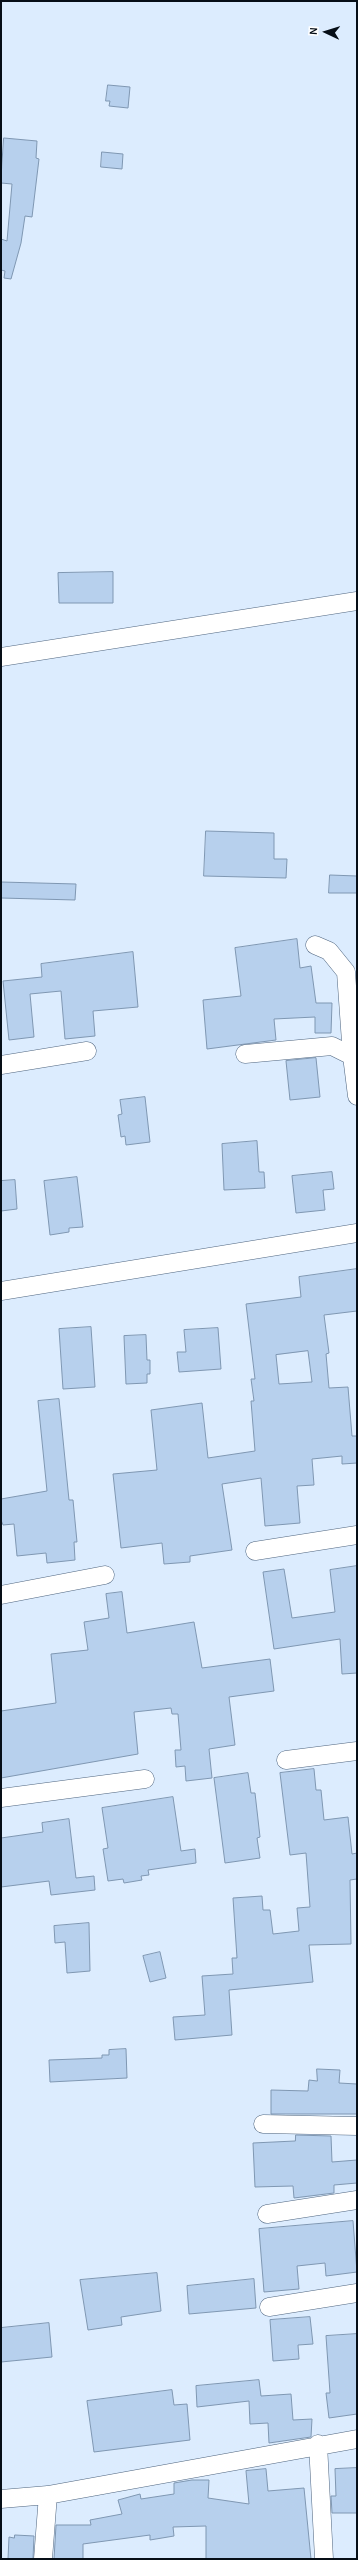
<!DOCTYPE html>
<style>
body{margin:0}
#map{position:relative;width:358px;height:2560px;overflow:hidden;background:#dcecfe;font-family:Karla,sans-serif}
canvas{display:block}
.frame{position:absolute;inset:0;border:2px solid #060e17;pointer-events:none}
.north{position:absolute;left:306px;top:12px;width:40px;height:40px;-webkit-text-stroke:3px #fff;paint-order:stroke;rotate:274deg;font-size:11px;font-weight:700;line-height:16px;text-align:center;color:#060e17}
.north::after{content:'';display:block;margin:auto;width:14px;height:18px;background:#060e17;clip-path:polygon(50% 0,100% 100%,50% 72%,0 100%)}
</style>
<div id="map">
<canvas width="358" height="2560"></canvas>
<div class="frame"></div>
<div class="north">N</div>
</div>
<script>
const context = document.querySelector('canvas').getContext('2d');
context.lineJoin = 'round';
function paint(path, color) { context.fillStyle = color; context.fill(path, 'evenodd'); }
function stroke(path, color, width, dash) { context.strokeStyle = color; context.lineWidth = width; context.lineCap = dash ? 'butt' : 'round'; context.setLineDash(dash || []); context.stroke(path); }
const building = new Path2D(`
 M 108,85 L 130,87 L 128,108 L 109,106 L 110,101 L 106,101 Z
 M 4,138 L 37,141 L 36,158 L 39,159 L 32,217 L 25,216 L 21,243 L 11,279 L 4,278 L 5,271 L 1,270 L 1,239 L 7,241 L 12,184 L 1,183 Z
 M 102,152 L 123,154 L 122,169 L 101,167 Z
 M 113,572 L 113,603 L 59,603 L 58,573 Z
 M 206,831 L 274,833 L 274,859 L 287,859 L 286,878 L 204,876 Z
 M 330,875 L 357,876 L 357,893 L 329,893 Z
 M 1,882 L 76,884 L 75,900 L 1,898 Z
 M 297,939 L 300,968 L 311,966 L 316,1003 L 332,1003 L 331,1033 L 315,1033 L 315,1017 L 274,1019 L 276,1040 L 207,1049 L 203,1000 L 241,996 L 235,948 Z
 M 133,952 L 138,1007 L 93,1011 L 95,1036 L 65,1039 L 61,991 L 30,994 L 34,1037 L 9,1040 L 3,981 L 42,977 L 41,964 Z
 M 316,1058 L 320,1097 L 290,1100 L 286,1061 Z
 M 145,1097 L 150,1142 L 126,1145 L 125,1136 L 121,1137 L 118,1115 L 122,1114 L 120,1100 Z
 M 257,1141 L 259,1172 L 264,1172 L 265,1188 L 224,1190 L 222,1144 Z
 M 332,1172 L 334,1189 L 323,1190 L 325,1210 L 296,1213 L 292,1176 Z
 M 77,1177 L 83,1227 L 69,1228 L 69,1232 L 50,1235 L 44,1181 Z
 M 15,1180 L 17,1209 L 1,1211 L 1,1181 Z
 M 357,1269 L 357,1311 L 324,1315 L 329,1353 L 326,1354 L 329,1388 L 348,1387 L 352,1436 L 357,1436 L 357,1463 L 342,1464 L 342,1456 L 312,1459 L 314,1485 L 297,1486 L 300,1523 L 265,1526 L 261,1478 L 222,1484 L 232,1550 L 190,1556 L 190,1562 L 164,1564 L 162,1543 L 121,1548 L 113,1474 L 157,1470 L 151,1410 L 202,1403 L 208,1458 L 255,1451 L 251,1401 L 254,1401 L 251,1379 L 255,1379 L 246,1304 L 301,1297 L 299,1277 ZM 308,1351 L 312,1382 L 279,1384 L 276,1355 Z
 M 91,1327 L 95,1387 L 63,1389 L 59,1329 Z
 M 218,1328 L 221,1369 L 179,1372 L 177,1352 L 186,1352 L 184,1330 Z
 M 146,1335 L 147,1360 L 150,1360 L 150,1374 L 147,1374 L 147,1383 L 126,1384 L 124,1336 Z
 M 59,1399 L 69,1500 L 73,1500 L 77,1542 L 74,1542 L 75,1560 L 47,1563 L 46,1553 L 17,1556 L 14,1524 L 3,1525 L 1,1520 L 1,1499 L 47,1491 L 38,1401 Z
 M 357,1566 L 357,1673 L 342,1674 L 340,1639 L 274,1649 L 263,1572 L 284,1569 L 292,1618 L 335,1612 L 330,1570 Z
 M 122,1592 L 127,1633 L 194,1622 L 202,1668 L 270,1659 L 274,1691 L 229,1697 L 235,1745 L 209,1749 L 212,1778 L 186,1781 L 185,1766 L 176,1767 L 175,1750 L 181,1750 L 178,1714 L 172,1714 L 171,1708 L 134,1712 L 138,1754 L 1,1778 L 1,1711 L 56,1703 L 51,1654 L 88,1650 L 84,1622 L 109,1618 L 106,1594 Z
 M 314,1769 L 316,1790 L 321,1790 L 324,1820 L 348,1817 L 352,1854 L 357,1853 L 357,1879 L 350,1880 L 351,1944 L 309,1945 L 313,1982 L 229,1990 L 232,2035 L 175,2040 L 173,2017 L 205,2015 L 202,1976 L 233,1974 L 232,1958 L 237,1958 L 233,1898 L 262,1896 L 263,1910 L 270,1910 L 273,1934 L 299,1931 L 297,1908 L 310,1907 L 306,1853 L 290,1855 L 280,1773 Z
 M 248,1773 L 251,1793 L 255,1793 L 260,1837 L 257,1838 L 260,1858 L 225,1863 L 214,1778 Z
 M 173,1797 L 181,1851 L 195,1849 L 196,1863 L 148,1870 L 149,1875 L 141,1876 L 142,1880 L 124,1883 L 123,1879 L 108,1881 L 103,1849 L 108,1848 L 102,1808 Z
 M 69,1819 L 76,1878 L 94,1876 L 95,1890 L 51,1895 L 49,1881 L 1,1887 L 1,1838 L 43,1832 L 42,1823 Z
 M 89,1923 L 90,1971 L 67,1973 L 65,1942 L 55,1943 L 54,1926 Z
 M 160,1952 L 166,1978 L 150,1982 L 143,1956 Z
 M 126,2049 L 127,2078 L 50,2082 L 49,2060 L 102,2058 L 102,2055 L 109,2055 L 109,2050 Z
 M 317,2069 L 340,2070 L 339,2083 L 357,2084 L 357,2114 L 271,2114 L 271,2090 L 308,2091 L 309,2080 L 317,2081 Z
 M 296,2135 L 331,2136 L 332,2162 L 357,2160 L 357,2183 L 334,2185 L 334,2193 L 294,2198 L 293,2186 L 255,2187 L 253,2143 L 295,2141 Z
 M 353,2221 L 357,2272 L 326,2276 L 325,2263 L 297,2266 L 299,2289 L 264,2292 L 259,2229 Z
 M 157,2273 L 161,2311 L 121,2317 L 122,2325 L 88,2330 L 80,2280 Z
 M 254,2279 L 256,2308 L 189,2314 L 187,2286 Z
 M 310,2317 L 313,2344 L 298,2345 L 299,2359 L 273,2361 L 270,2320 Z
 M 49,2323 L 52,2357 L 1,2362 L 1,2328 Z
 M 357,2334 L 357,2414 L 329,2418 L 326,2393 L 330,2393 L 326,2336 Z
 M 259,2380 L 261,2396 L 291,2394 L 293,2420 L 312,2419 L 311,2437 L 269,2443 L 268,2423 L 250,2424 L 249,2401 L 197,2407 L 196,2386 Z
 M 172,2390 L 174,2405 L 187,2404 L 190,2440 L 94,2452 L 87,2401 Z
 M 357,2468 L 357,2513 L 332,2513 L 331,2496 L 336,2496 L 335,2469 Z
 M 266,2469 L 268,2491 L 304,2488 L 311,2559 L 206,2559 L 206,2526 L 173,2527 L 174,2536 L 150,2540 L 150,2535 L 83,2544 L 83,2559 L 54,2559 L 56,2525 L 91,2525 L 90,2520 L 122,2514 L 118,2500 L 140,2494 L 141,2499 L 174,2494 L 174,2483 L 192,2480 L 209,2480 L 208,2498 L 249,2504 L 246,2471 Z
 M 15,2535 L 34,2536 L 33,2559 L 8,2559 L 9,2537 L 14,2538 Z`);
paint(building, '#b7d0ed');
stroke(building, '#7f97b2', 1);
const minor = new Path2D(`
 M 1,657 L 357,601
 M 315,945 L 329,951 L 346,972 L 352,1056
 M 245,1054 L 332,1046 L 352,1056 L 357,1096
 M 1,1065 L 87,1051
 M 1,1291 L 357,1233
 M 255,1551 L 357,1535
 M 1,1595 L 105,1575
 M 286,1760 L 357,1751
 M 1,1798 L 145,1779
 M 263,2124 L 357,2126
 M 267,2214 L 357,2200
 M 269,2307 L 357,2293
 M 318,2444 L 324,2559
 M 1,2499 L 48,2495 L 357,2439
 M 43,2559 L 48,2495`);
stroke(minor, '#4f657f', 19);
stroke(minor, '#fff', 18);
</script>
